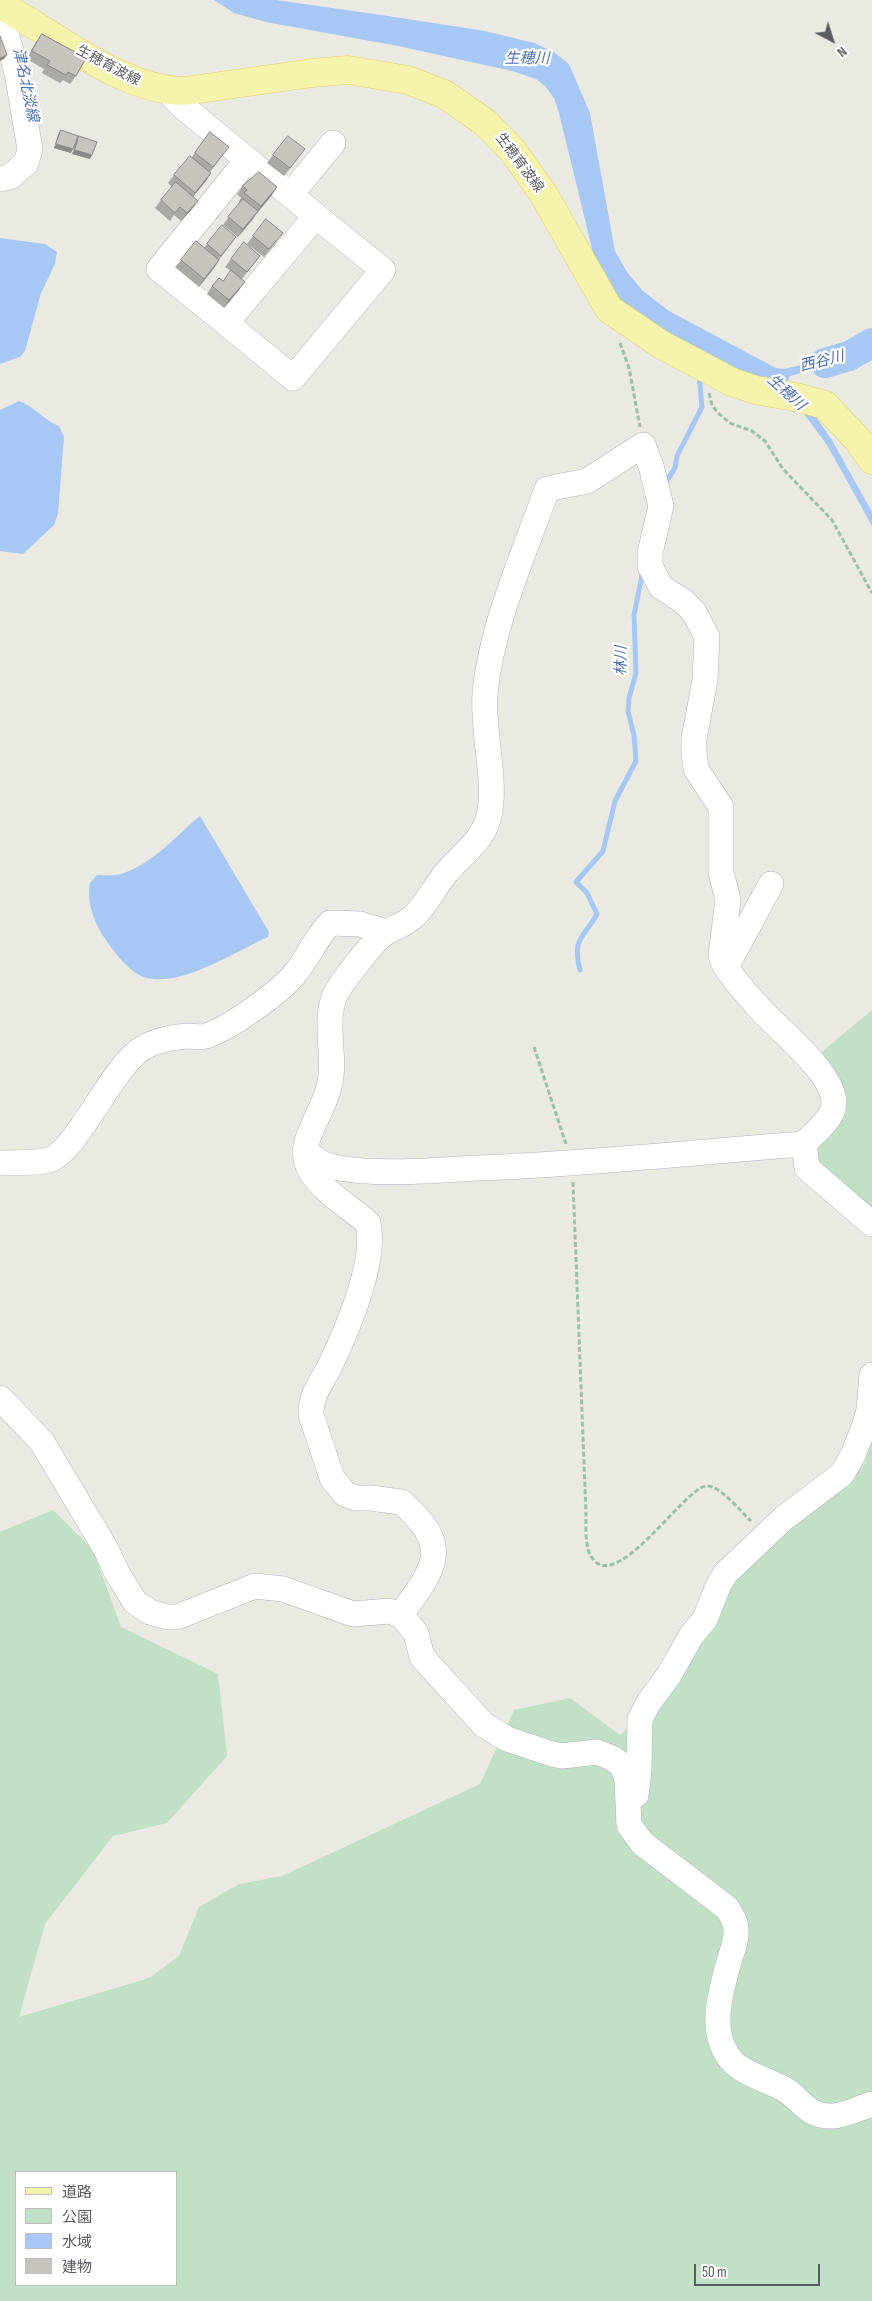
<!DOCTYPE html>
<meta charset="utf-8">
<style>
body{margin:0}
#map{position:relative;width:872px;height:2301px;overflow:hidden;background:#ebeae2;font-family:"Sofia Sans Condensed","Noto Sans JP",sans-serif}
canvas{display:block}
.legend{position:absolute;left:15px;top:2171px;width:162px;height:115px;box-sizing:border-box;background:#fff;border:1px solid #bdbec0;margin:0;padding:6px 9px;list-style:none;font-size:15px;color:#5a5c61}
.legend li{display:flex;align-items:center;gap:10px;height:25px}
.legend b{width:25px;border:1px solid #bdbec0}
.north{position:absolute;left:807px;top:15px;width:50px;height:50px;-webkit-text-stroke:4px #fff;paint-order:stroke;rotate:140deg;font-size:14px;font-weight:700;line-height:20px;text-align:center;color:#5a5c61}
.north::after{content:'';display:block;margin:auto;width:18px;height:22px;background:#5a5c61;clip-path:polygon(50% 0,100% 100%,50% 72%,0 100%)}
.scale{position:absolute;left:694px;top:2264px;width:126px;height:22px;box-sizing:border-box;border:2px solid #5a5c61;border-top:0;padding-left:6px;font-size:15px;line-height:18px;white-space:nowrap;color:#5a5c61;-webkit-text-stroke:4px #fff;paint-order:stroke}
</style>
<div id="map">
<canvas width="872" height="2301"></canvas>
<ul class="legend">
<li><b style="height:6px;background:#f6f4ac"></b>道路</li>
<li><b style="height:14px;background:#c0e1c5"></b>公園</li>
<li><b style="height:14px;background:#a7c8f5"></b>水域</li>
<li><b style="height:14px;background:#c7c4be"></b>建物</li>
</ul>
<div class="north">N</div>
<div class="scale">50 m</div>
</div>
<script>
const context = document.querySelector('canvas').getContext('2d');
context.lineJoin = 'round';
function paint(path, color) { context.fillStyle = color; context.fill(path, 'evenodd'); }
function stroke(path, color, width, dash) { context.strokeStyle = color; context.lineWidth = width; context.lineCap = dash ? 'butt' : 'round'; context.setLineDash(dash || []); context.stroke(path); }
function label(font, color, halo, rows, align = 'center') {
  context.font = font + ' "Sofia Sans Condensed","Noto Sans JP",sans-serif'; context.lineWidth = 4.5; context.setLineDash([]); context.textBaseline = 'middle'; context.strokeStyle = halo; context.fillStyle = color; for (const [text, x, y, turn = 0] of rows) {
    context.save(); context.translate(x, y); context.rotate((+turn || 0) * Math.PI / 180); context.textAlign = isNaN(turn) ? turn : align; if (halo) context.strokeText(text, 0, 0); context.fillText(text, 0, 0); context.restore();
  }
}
paint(new Path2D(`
 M 872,1010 L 872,1209 L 818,1166 L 818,1144 L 846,1103 L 818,1055 Z
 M 872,1428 L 872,2301 L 0,2301 L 0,1532 L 53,1510 L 93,1550 L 121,1627 L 218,1674 L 227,1756 L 167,1823 L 113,1836 L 45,1924 L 19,2017 L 149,1978 L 179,1956 L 199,1907 L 239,1884 L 282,1876 L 480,1784 L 514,1710 L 570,1698 L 620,1735 L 667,1695 L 727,1583 L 788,1525 L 843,1487 L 865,1463 ZM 16,2172 L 176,2172 L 176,2285 L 16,2285 Z`), '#c0e1c5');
paint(new Path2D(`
 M 214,0 L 276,0 L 388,16 L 485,31 L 534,43 L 554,52 L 569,64 L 590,113 L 615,251 L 627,272 L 643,291 L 669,311 L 776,368 L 784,369 L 831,358 L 860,345 L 863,350 L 842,362 L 790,376 L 786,384 L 814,414 L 832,440 L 872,512 L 872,526 L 827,445 L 804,414 L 777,387 L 680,344 L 614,299 L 594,257 L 559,113 L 554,98 L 545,86 L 536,79 L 512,71 L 398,46 L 266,22 L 234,13 Z
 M 0,238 L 45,244 L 57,252 L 55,264 L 41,293 L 25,351 L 20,357 L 0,364 Z
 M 19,401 C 35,407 44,420 59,426 L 64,437 L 58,514 L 54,525 L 23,554 L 0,551 L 0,410 Z
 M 200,816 L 269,932 L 268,937 C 236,951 179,989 144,977 C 128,971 115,953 106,940 C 95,925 86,902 90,883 L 97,875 C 105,875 113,876 121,874 C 151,865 176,836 200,816 Z`), '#a7c8f5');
stroke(new Path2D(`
 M 664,486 L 675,468 L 677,456 L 702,407 L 699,374
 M 580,970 C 572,938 583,939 597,914 L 587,893 L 576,882 L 603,851 L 615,801 L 636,761 L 634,735 L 628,711 L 629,698 L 636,673 L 634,615 L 643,570`), '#a7c8f5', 5);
stroke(new Path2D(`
 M 825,363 L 849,356 L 872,343`), '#a7c8f5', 30);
const minor = new Path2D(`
 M 0,11 L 17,73 L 30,149 L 26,163 L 10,177 L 0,179
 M 168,91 L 182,106 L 316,216 L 226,323 L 159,269 L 247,160
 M 290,195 L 333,143
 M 226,323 L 293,378 L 383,270 L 316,216
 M 726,967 L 771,884
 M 306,1150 C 313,1159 322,1165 334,1167 C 377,1176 434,1170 478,1168 C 587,1164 695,1152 804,1144
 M 0,1163 C 16,1162 33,1164 49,1160 C 76,1152 110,1071 140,1050 C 152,1041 173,1037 187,1036 C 193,1036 200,1038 206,1036 C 230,1028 276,995 293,976 C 307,960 315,939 330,923 L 360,924 L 386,932
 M 0,1398 L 42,1442 L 107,1551 L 116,1571 L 135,1602 L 150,1612 L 167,1617 L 177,1617 L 255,1586 L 283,1589 L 353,1614 L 389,1611 L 401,1615 L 416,1633 L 422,1657 L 484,1725 L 507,1739 L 552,1754 L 562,1756 L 597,1752 L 612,1758 L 622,1765 L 627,1779 L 629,1825 L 642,1843 L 727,1908 C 731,1915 736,1921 736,1929 C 737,1939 733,1949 730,1958 C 721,1991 706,2035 734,2063 C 742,2072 772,2082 784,2089 C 794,2094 801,2105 811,2111 C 831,2123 852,2111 872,2104
 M 401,1615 C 422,1583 451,1556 420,1521 C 414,1514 408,1507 401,1502 L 370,1498 L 356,1498 L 345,1494 L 332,1478 L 311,1415 C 310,1395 322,1382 330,1366 C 347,1330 377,1262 368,1223 C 347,1204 298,1179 306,1145 C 311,1125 324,1107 329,1087 C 337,1057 323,1025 335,995 C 340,984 375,939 385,933 C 395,927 405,925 414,916 C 427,904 435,886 446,873 C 462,854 483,841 489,816 C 497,780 482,733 485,694 C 491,626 524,554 547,489 L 587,481 L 643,445 L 651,466 L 661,506 L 650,553 L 650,566 L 661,587 L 683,601 L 694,612 L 707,637 L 705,680 L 694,739 L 694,753 L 696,769 L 721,807 L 721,872 L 728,900 L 721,955 L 723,962 C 732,979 748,995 761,1010 C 779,1030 842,1079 833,1109 C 829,1122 813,1134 804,1144 L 807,1168 L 872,1224
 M 636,1795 L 639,1771 L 640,1719 L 649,1702 L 669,1675 L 691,1636 L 705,1619 L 719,1584 L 726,1573 L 784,1518 L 842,1474 L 853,1455 L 864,1427 L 869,1410 L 872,1375`);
const major = new Path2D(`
 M 0,5 C 56,34 121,91 185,91 L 312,73 L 348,70 L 408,80 L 444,94 L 486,123 L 513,151 L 544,195 L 609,309 L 662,345 L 732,382 L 756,390 L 800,398 L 825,405 L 858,440 L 872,460`);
stroke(minor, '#b2b3b8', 26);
stroke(major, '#e2d064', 29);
stroke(new Path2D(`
 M 620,343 L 629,368 L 640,427
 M 709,393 L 712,405 L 718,413 L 730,423 L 752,431 L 765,441 L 783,469 L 832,520 L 872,593
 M 534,1047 L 566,1144
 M 573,1182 L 586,1514 C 586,1526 585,1541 589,1552 C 611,1605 685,1485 707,1486 C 721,1486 741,1512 751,1521`), '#9ac1ab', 3, [5, 2.5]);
stroke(minor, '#fff', 25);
stroke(major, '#f6f4ac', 28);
paint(new Path2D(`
 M 42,34 L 76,76 L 70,84 L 63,80 L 60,83 L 42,73 L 44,69 L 27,59 L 36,42 Z
 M 61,130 L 71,153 L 54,148 L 58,134 Z
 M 210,132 L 223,155 L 210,172 L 206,181 L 193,197 L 198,201 L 192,209 L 181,221 L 174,215 L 170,221 L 155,208 L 161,200 L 172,187 L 168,183 L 174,175 L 192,157 Z
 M 79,136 L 90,159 L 72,154 L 76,140 Z
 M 273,155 L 299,157 L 284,176 L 267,163 Z
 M 243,186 L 272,195 L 238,237 L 223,225 L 240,202 L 239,201 L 241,198 L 237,194 Z
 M 253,236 L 277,241 L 264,257 L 247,244 Z
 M 236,237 L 219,260 L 214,268 L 199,287 L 175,267 L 181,260 L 204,248 L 207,244 Z
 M 231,259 L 254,263 L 242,279 L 239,290 L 224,308 L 207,294 L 212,286 L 223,281 L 231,271 L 225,267 Z`), '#aba9a3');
paint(new Path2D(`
 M 7,55 L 4,59 L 0,61 L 0,58 Z
 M 56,144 L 73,149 L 71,153 L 54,148 Z
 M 75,150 L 92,155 L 90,159 L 72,154 Z
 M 211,173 L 206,181 L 189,201 L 195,193 Z
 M 277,187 L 272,195 L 256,214 L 261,206 Z
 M 198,201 L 192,209 L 181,221 L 187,213 Z
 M 258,211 L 253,219 L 238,237 L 243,229 Z
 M 219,260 L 214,268 L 199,287 L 204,279 Z
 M 245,282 L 239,290 L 224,308 L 229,300 Z`), '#8b8985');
const building = new Path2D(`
 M 42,34 L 86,58 L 76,76 L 68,72 L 66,75 L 47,65 L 50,61 L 32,51 Z
 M 0,36 L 7,55 L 0,58 Z
 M 61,130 L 78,136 L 73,149 L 56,144 Z
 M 210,132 L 229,147 L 213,167 L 195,153 Z
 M 79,136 L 97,142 L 92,155 L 75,150 Z
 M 288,136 L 305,149 L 290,168 L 273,155 Z
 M 190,156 L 211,173 L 195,193 L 174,175 Z
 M 259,172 L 277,187 L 261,206 L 244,193 L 247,190 L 243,186 Z
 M 176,182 L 198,201 L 187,213 L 180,207 L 175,213 L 161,200 Z
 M 243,199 L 258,211 L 243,229 L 228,217 Z
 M 266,219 L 283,233 L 269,249 L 253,236 Z
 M 222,225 L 236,237 L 221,256 L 207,244 Z
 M 196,241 L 219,260 L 204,279 L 181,260 Z
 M 244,242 L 260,256 L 247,272 L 231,259 Z
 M 231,270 L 245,282 L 229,300 L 212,286 L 219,278 L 223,281 Z`);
paint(building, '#c7c4be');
stroke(building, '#8b8985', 1);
label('14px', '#5a5c61', '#fff', [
 ["生穂育波線",108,66,28],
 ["生穂育波線",519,163,53]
]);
label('italic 15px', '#4d71b5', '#fff', [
 ["生穂川",527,59],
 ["津名北淡線",25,85,78],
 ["西谷川",822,362,-14],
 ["生穂川",786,393,42],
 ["林川",622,661,-89]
]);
</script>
